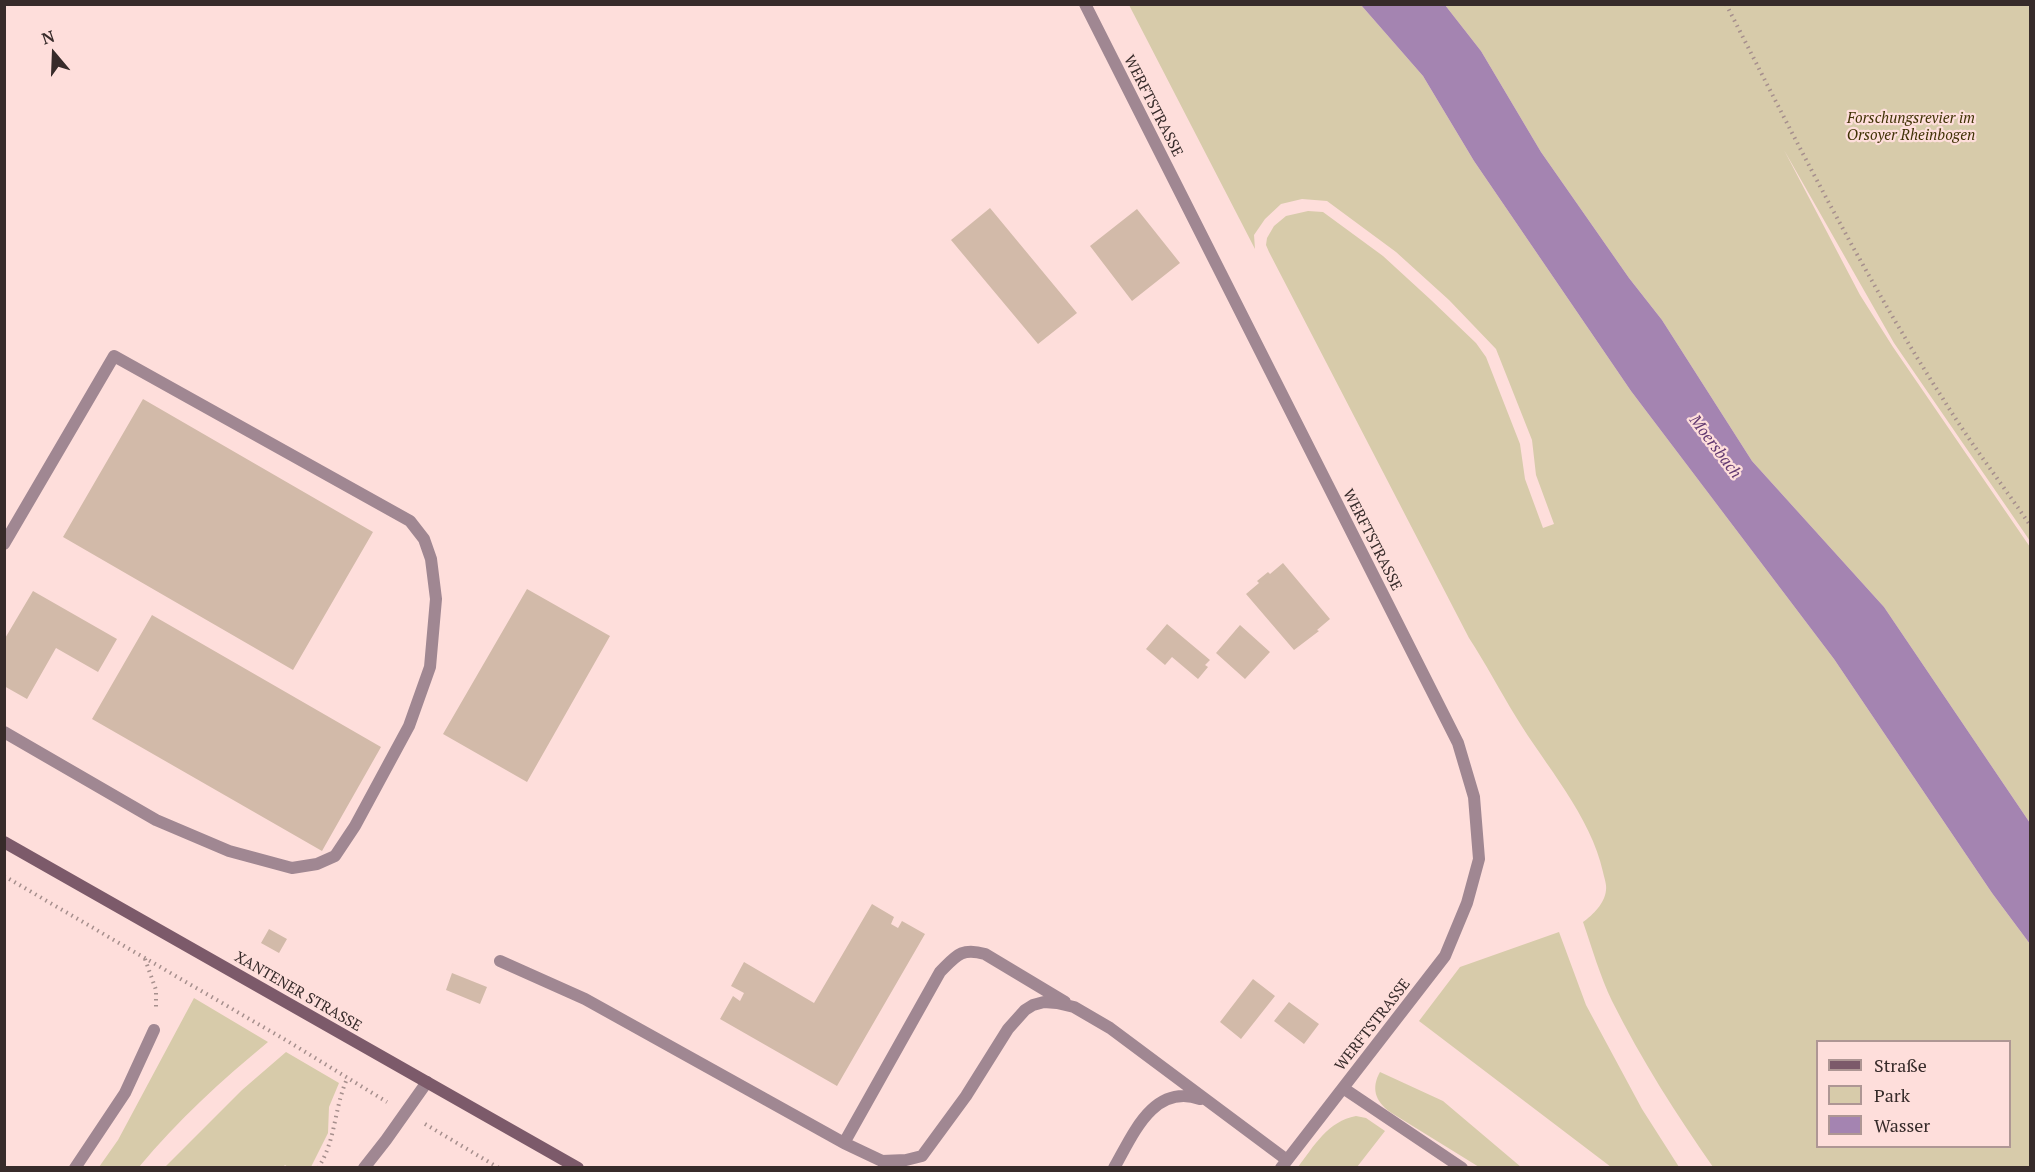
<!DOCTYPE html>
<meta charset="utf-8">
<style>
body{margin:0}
#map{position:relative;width:2035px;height:1172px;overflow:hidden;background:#fededb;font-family:"PT Serif",serif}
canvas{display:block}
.frame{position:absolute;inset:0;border:6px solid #372b2a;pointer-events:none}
.legend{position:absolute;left:1816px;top:1040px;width:195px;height:108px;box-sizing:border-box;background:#fededb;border:2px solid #ae9694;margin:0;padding:8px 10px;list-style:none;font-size:18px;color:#372b2a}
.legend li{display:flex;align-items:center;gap:12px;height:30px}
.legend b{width:30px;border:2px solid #ae9694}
.north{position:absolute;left:24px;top:24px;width:60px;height:60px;-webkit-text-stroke:4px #fededb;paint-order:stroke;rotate:341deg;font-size:16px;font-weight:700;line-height:24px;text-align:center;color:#372b2a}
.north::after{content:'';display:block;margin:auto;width:21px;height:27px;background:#372b2a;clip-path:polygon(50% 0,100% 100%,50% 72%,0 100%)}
</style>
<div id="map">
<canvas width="2035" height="1172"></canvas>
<div class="frame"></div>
<ul class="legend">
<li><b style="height:8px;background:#7c5a6a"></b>Straße</li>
<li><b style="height:16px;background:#d7cbaa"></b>Park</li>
<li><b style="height:16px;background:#a484b1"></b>Wasser</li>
</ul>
<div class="north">N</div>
</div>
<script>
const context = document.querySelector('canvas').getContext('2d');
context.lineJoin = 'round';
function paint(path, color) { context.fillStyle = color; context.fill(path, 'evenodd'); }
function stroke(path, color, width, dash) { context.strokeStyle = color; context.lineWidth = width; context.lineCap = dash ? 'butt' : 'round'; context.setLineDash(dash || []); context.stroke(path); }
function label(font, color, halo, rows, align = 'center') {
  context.font = font + ' "PT Serif",serif'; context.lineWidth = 4.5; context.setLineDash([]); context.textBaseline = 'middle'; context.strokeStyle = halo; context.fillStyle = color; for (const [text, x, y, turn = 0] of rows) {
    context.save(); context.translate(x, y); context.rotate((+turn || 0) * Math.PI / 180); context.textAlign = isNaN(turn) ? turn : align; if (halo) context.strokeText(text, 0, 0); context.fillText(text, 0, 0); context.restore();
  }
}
paint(new Path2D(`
 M 1129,5 L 1361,5 L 1423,76 L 1474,161 L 1631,391 L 1834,659 L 1992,893 L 2030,944 L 2030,1167 L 1713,1167 C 1676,1114 1641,1059 1612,1001 C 1600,976 1592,948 1583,922 C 1593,915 1605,903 1606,890 C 1607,885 1604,877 1603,872 C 1591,816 1545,765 1516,717 C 1500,691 1486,664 1469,638 L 1269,252 L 1266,245 L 1267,238 L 1274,226 L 1286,216 L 1308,211 L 1323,212 L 1383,256 L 1431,300 L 1476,343 L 1486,357 L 1520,444 L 1525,479 L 1543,528 L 1554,524 L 1536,475 L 1532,440 L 1496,349 L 1449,300 L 1396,252 L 1327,201 L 1302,199 L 1281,204 L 1265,219 L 1254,235 L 1255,249 ZM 1818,1042 L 2010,1042 L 2010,1146 L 1818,1146 Z
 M 1445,5 L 2030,5 L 2030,541 L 1894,343 L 1784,150 L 1860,295 L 1893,347 L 2030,547 L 2030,823 L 1884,607 L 1752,461 L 1662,320 L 1629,278 L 1541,152 L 1481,51 Z
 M 1559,932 L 1586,1005 L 1642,1109 L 1679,1167 L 1611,1167 L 1419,1021 L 1460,967 Z
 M 194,998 L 268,1042 C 222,1080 177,1121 139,1167 L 99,1167 L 118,1140 Z
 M 286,1052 L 339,1083 L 329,1107 L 328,1133 L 311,1167 L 288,1167 L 285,1165 L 282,1168 L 165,1167 L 242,1090 Z
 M 1380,1072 L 1443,1101 L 1521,1167 L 1479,1167 L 1390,1112 C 1375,1101 1371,1088 1380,1072 Z
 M 1356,1116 L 1366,1118 L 1385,1131 L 1357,1167 L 1298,1167 C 1314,1146 1328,1121 1356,1116 Z`), '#d7cbaa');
paint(new Path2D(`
 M 1361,5 L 1445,5 L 1481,51 L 1541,152 L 1629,278 L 1662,320 L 1752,461 L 1884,607 L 2030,823 L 2030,944 L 1992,893 L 1834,659 L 1631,391 L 1474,161 L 1423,76 Z`), '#a484b1');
paint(new Path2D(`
 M 990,208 L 1077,313 L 1038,344 L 951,240 Z
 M 1137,209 L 1180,263 L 1132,301 L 1090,246 Z
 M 143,399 L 373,532 L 293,670 L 63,537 Z
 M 1283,563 L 1330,619 L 1317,630 L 1319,631 L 1294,650 L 1246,594 L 1259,583 L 1257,581 L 1268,572 L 1270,574 Z
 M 527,589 L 610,636 L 527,782 L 443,734 Z
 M 33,591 L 117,639 L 98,672 L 56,648 L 27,699 L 4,686 L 4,640 Z
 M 152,615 L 381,747 L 322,851 L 92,719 Z
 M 1167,624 L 1210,660 L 1205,665 L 1208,667 L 1198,679 L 1172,657 L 1165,665 L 1146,649 Z
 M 1240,625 L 1270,652 L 1245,679 L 1216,653 Z
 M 872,904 L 894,917 L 891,924 L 898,928 L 902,921 L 925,934 L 837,1086 L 720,1019 L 733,996 L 740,1001 L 744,993 L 731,986 L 744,962 L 814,1003 Z
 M 269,929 L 287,939 L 279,953 L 261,943 Z
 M 452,973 L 487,987 L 480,1004 L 446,990 Z
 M 1253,979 L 1275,996 L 1241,1039 L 1220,1022 Z
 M 1289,1002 L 1319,1024 L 1304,1044 L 1274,1021 Z`), '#d2baa9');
stroke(new Path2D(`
 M 1726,4 C 1795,139 1863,275 1945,402 C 1971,444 2002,484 2030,525
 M 4,876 L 289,1042 L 387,1102
 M 145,959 L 156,990 L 156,1010
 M 425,1124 L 499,1168
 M 318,1168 C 336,1141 334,1108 347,1079`), '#a68f8d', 4, [1.5, 4.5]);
stroke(new Path2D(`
 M 4,544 L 114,356 L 410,521 L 424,539 L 431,559 L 436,599 L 430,667 L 409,726 L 355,826 L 335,856 L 317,864 L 292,868 L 229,851 L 156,820 L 4,732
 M 500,961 L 585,999 L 844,1143 L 882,1161 L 906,1160 L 922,1156 L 966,1096 L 1008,1029 L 1025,1010 L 1033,1005 L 1044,1002 L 1057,1003 L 1074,1007 L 1110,1028 L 1287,1160
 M 844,1143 L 940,972 C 956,956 961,947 985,954 L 1065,1002
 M 1114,1168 C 1133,1135 1153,1083 1200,1099`), '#a08792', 12);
stroke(new Path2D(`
 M 1085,4 L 1458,743 L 1474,797 L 1479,859 L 1467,903 L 1445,956 L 1281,1168
 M 1343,1088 L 1462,1168
 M 75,1168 L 125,1093 L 154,1030
 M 364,1168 L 386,1140 L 427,1082`), '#a08792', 12);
stroke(new Path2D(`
 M 4,842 L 578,1168`), '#7c5a6a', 12);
label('15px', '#372b2a', '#fededb', [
 ["WERFTSTRASSE",1153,106,63],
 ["WERFTSTRASSE",1372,540,63],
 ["XANTENER STRASSE",298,992,30],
 ["WERFTSTRASSE",1373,1025,-52]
]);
label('italic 15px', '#403205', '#fededb', [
 ["Forschungsrevier im",1911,119],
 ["Orsoyer Rheinbogen",1911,136]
]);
label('italic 16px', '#613770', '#fededb', [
 ["Moersbach",1715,447,53]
]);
</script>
